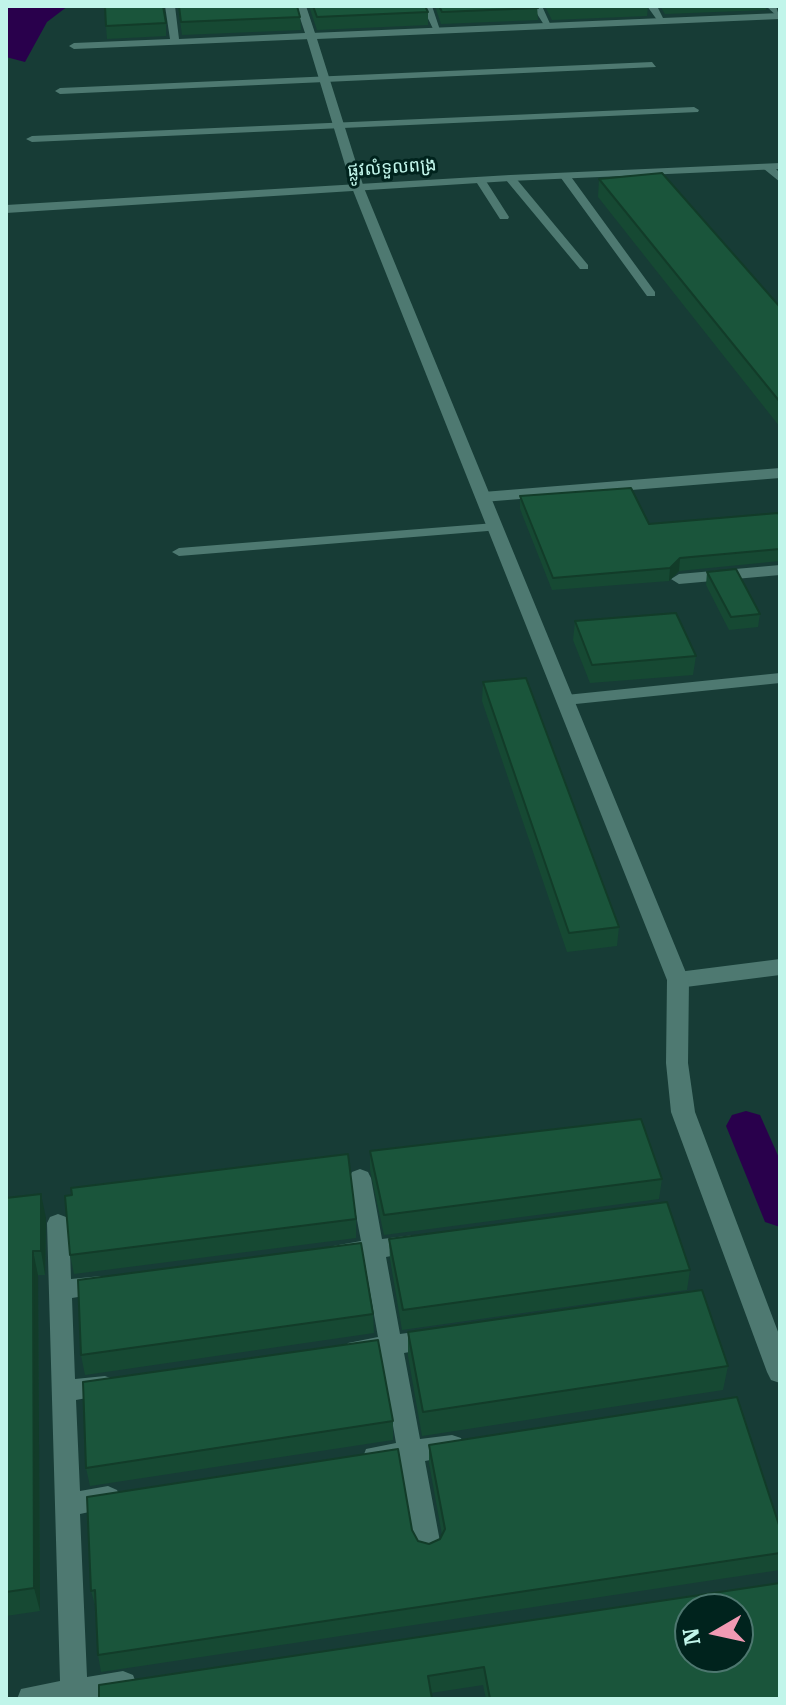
<!DOCTYPE html>
<meta charset="utf-8">
<style>
body{margin:0}
#map{position:relative;width:786px;height:1705px;overflow:hidden;background:#173c36;font-family:"Roboto Serif",serif}
canvas{display:block}
.frame{position:absolute;inset:0;border:8px solid #c1f5ea;pointer-events:none}
.north{position:absolute;left:674px;top:1593px;width:80px;height:80px;box-sizing:border-box;background:#00231d;border:2px solid #4d776f;border-radius:50%;rotate:261deg;font-size:22px;font-weight:700;line-height:32px;text-align:center;color:#c1f5ea}
.north::after{content:'';display:block;margin:auto;width:28px;height:36px;background:#f19ab3;clip-path:polygon(50% 0,100% 100%,50% 72%,0 100%)}
</style>
<div id="map">
<canvas width="786" height="1705"></canvas>
<div class="frame"></div>
<div class="north">N</div>
</div>
<script>
const context = document.querySelector('canvas').getContext('2d');
context.lineJoin = 'round';
function paint(path, color) { context.fillStyle = color; context.fill(path, 'evenodd'); }
function stroke(path, color, width, dash) { context.strokeStyle = color; context.lineWidth = width; context.lineCap = dash ? 'butt' : 'round'; context.setLineDash(dash || []); context.stroke(path); }
function label(font, color, halo, rows, align = 'center') {
  context.font = font + ' "Roboto Serif","Noto Sans Khmer",serif'; context.lineWidth = 6; context.setLineDash([]); context.textBaseline = 'middle'; context.strokeStyle = halo; context.fillStyle = color; for (const [text, x, y, turn = 0] of rows) {
    context.save(); context.translate(x, y); context.rotate((+turn || 0) * Math.PI / 180); context.textAlign = isNaN(turn) ? turn : align; if (halo) context.strokeText(text, 0, 0); context.fillText(text, 0, 0); context.restore();
  }
}
paint(new Path2D(`
 M 6,6 L 68,6 L 47,22 L 25,62 L 6,57 Z`), '#29004c');
paint(new Path2D(`
 M 746,1111 L 760,1115 L 780,1160 L 780,1227 L 765,1222 L 726,1126 L 732,1115 Z`), '#29004c');
paint(new Path2D(`
 M 764,165 L 772,165 L 780,173 L 780,182 L 764,169 Z
 M 561,174 L 569,174 L 655,292 L 655,296 L 647,296 L 561,178 Z
 M 506,176 L 514,176 L 588,265 L 588,269 L 580,269 L 506,180 Z
 M 476,178 L 484,178 L 509,217 L 508,219 L 500,219 L 475,180 Z
 M 495,523 L 500,524 L 500,530 L 179,556 L 172,552 L 179,548 Z
 M 360,1169 L 368,1172 L 371,1178 L 382,1239 L 414,1235 L 422,1238 L 425,1244 L 422,1250 L 386,1257 L 400,1334 L 429,1330 L 437,1333 L 441,1340 L 437,1347 L 404,1353 L 420,1439 L 452,1435 L 461,1438 L 464,1446 L 461,1454 L 425,1461 L 441,1547 L 437,1556 L 428,1559 L 419,1556 L 415,1547 L 400,1465 L 375,1468 L 366,1465 L 363,1457 L 366,1449 L 396,1443 L 381,1357 L 356,1360 L 348,1357 L 344,1350 L 348,1343 L 378,1337 L 364,1259 L 341,1262 L 333,1260 L 330,1253 L 333,1246 L 361,1241 L 349,1178 L 352,1172 Z
 M 58,1214 L 66,1217 L 69,1223 L 71,1279 L 101,1276 L 109,1278 L 112,1285 L 109,1292 L 72,1298 L 75,1379 L 105,1376 L 113,1379 L 117,1386 L 113,1393 L 76,1400 L 80,1491 L 108,1486 L 117,1490 L 121,1498 L 117,1506 L 80,1514 L 87,1677 L 123,1671 L 133,1675 L 137,1685 L 133,1695 L 120,1699 L 17,1699 L 21,1689 L 60,1681 L 47,1223 L 50,1217 Z`), '#4e7971');
paint(new Path2D(`
 M 165,6 L 175,6 L 179,39 L 305,33 L 296,6 L 306,6 L 316,36 L 311,39 L 74,49 L 69,46 L 74,43 L 170,39 Z
 M 422,6 L 432,6 L 441,33 L 435,33 Z
 M 532,6 L 542,6 L 552,28 L 546,28 Z
 M 647,6 L 657,6 L 666,24 L 660,24 Z
 M 766,6 L 776,6 L 780,19 Z
 M 652,62 L 656,67 L 60,94 L 55,91 L 60,88 Z
 M 694,107 L 699,110 L 698,112 L 32,142 L 26,139 L 32,136 Z
 M 780,163 L 780,169 L 510,181 L 6,213 L 6,205 L 510,175 Z
 M 780,468 L 780,478 L 483,502 L 475,497 L 483,492 Z
 M 780,565 L 780,575 L 679,584 L 671,579 L 679,574 Z
 M 780,673 L 780,683 L 566,705 L 557,700 L 566,695 Z
 M 780,959 L 780,975 L 678,988 L 670,985 L 667,980 L 670,975 L 678,972 Z`), '#4e7971');
paint(new Path2D(`
 M 780,13 L 780,19 L 317,39 L 364,188 L 689,980 L 688,1063 L 695,1112 L 780,1337 L 780,1383 L 771,1380 L 767,1372 L 671,1112 L 666,1063 L 667,980 L 352,188 L 306,36 L 311,33 Z`), '#4e7971');
paint(new Path2D(`
 M 178,6 L 297,6 L 300,17 L 301,30 L 182,35 Z
 M 309,6 L 425,6 L 428,12 L 428,25 L 317,30 Z
 M 435,6 L 537,6 L 538,20 L 441,24 Z
 M 545,6 L 648,6 L 647,16 L 552,20 Z
 M 660,6 L 766,6 L 766,10 L 665,14 Z
 M 166,23 L 166,36 L 107,39 L 106,26 Z
 M 599,179 L 780,307 L 780,427 L 598,197 Z
 M 520,496 L 649,524 L 780,516 L 780,561 L 679,571 L 669,581 L 552,590 L 520,509 Z
 M 707,572 L 760,614 L 758,627 L 729,630 L 706,585 Z
 M 575,621 L 696,656 L 693,675 L 590,683 L 573,640 Z
 M 483,682 L 619,927 L 617,946 L 567,952 L 482,701 Z
 M 370,1151 L 662,1179 L 659,1199 L 384,1235 L 370,1170 Z
 M 6,1198 L 46,1218 L 45,1275 L 38,1275 L 40,1611 L 6,1616 Z
 M 356,1219 L 356,1238 L 74,1274 L 70,1255 Z
 M 389,1239 L 690,1270 L 687,1290 L 402,1330 L 390,1259 Z
 M 373,1314 L 374,1333 L 85,1375 L 81,1355 Z
 M 408,1332 L 728,1366 L 723,1390 L 422,1436 L 408,1356 Z
 M 393,1421 L 393,1440 L 90,1486 L 86,1468 Z
 M 429,1445 L 780,1528 L 780,1570 L 101,1672 L 98,1655 L 96,1608 L 91,1591 L 412,1530 L 418,1541 L 429,1544 L 440,1539 L 442,1535 L 429,1463 Z
 M 780,1583 L 780,1699 L 486,1699 L 483,1685 L 431,1693 L 99,1699 Z`), '#164933');
paint(new Path2D(`
 M 680,558 L 679,571 L 669,581 L 670,568 Z
 M 41,1194 L 46,1218 L 45,1275 L 41,1251 Z
 M 33,1251 L 38,1275 L 40,1611 L 34,1588 Z`), '#123c29');
const building = new Path2D(`
 M 105,6 L 163,6 L 166,23 L 106,26 Z
 M 179,6 L 297,6 L 300,17 L 181,22 Z
 M 313,6 L 425,6 L 428,12 L 317,17 Z
 M 439,6 L 537,6 L 538,8 L 442,12 Z
 M 662,173 L 780,307 L 780,402 L 599,179 Z
 M 631,488 L 649,524 L 778,513 L 780,516 L 780,549 L 680,558 L 670,568 L 553,578 L 520,496 Z
 M 736,569 L 760,614 L 731,617 L 707,572 Z
 M 676,613 L 696,656 L 592,665 L 575,621 Z
 M 526,678 L 619,927 L 569,933 L 483,682 Z
 M 641,1119 L 662,1179 L 384,1215 L 370,1151 Z
 M 348,1154 L 356,1219 L 70,1255 L 65,1196 L 72,1195 L 71,1188 Z
 M 41,1194 L 41,1251 L 33,1251 L 34,1588 L 6,1592 L 6,1198 Z
 M 667,1202 L 690,1270 L 403,1310 L 389,1239 Z
 M 361,1243 L 373,1314 L 81,1355 L 78,1280 Z
 M 702,1290 L 728,1366 L 423,1412 L 408,1332 Z
 M 378,1340 L 393,1421 L 86,1468 L 83,1382 Z
 M 737,1397 L 780,1528 L 780,1553 L 98,1655 L 95,1590 L 91,1591 L 87,1497 L 398,1449 L 412,1530 L 418,1541 L 429,1544 L 440,1539 L 445,1529 L 429,1445 Z
 M 780,1583 L 780,1699 L 490,1699 L 484,1667 L 428,1676 L 432,1699 L 99,1699 L 99,1685 ZM 690,1609 L 738,1609 L 738,1657 L 690,1657 Z`);
paint(building, '#1a553b');
stroke(building, '#123c29', 2);
label('18px', '#c1f5ea', '#00231d', [
 ["ផ្លូវលំទួលពង្រ",392,168,-4]
]);
</script>
